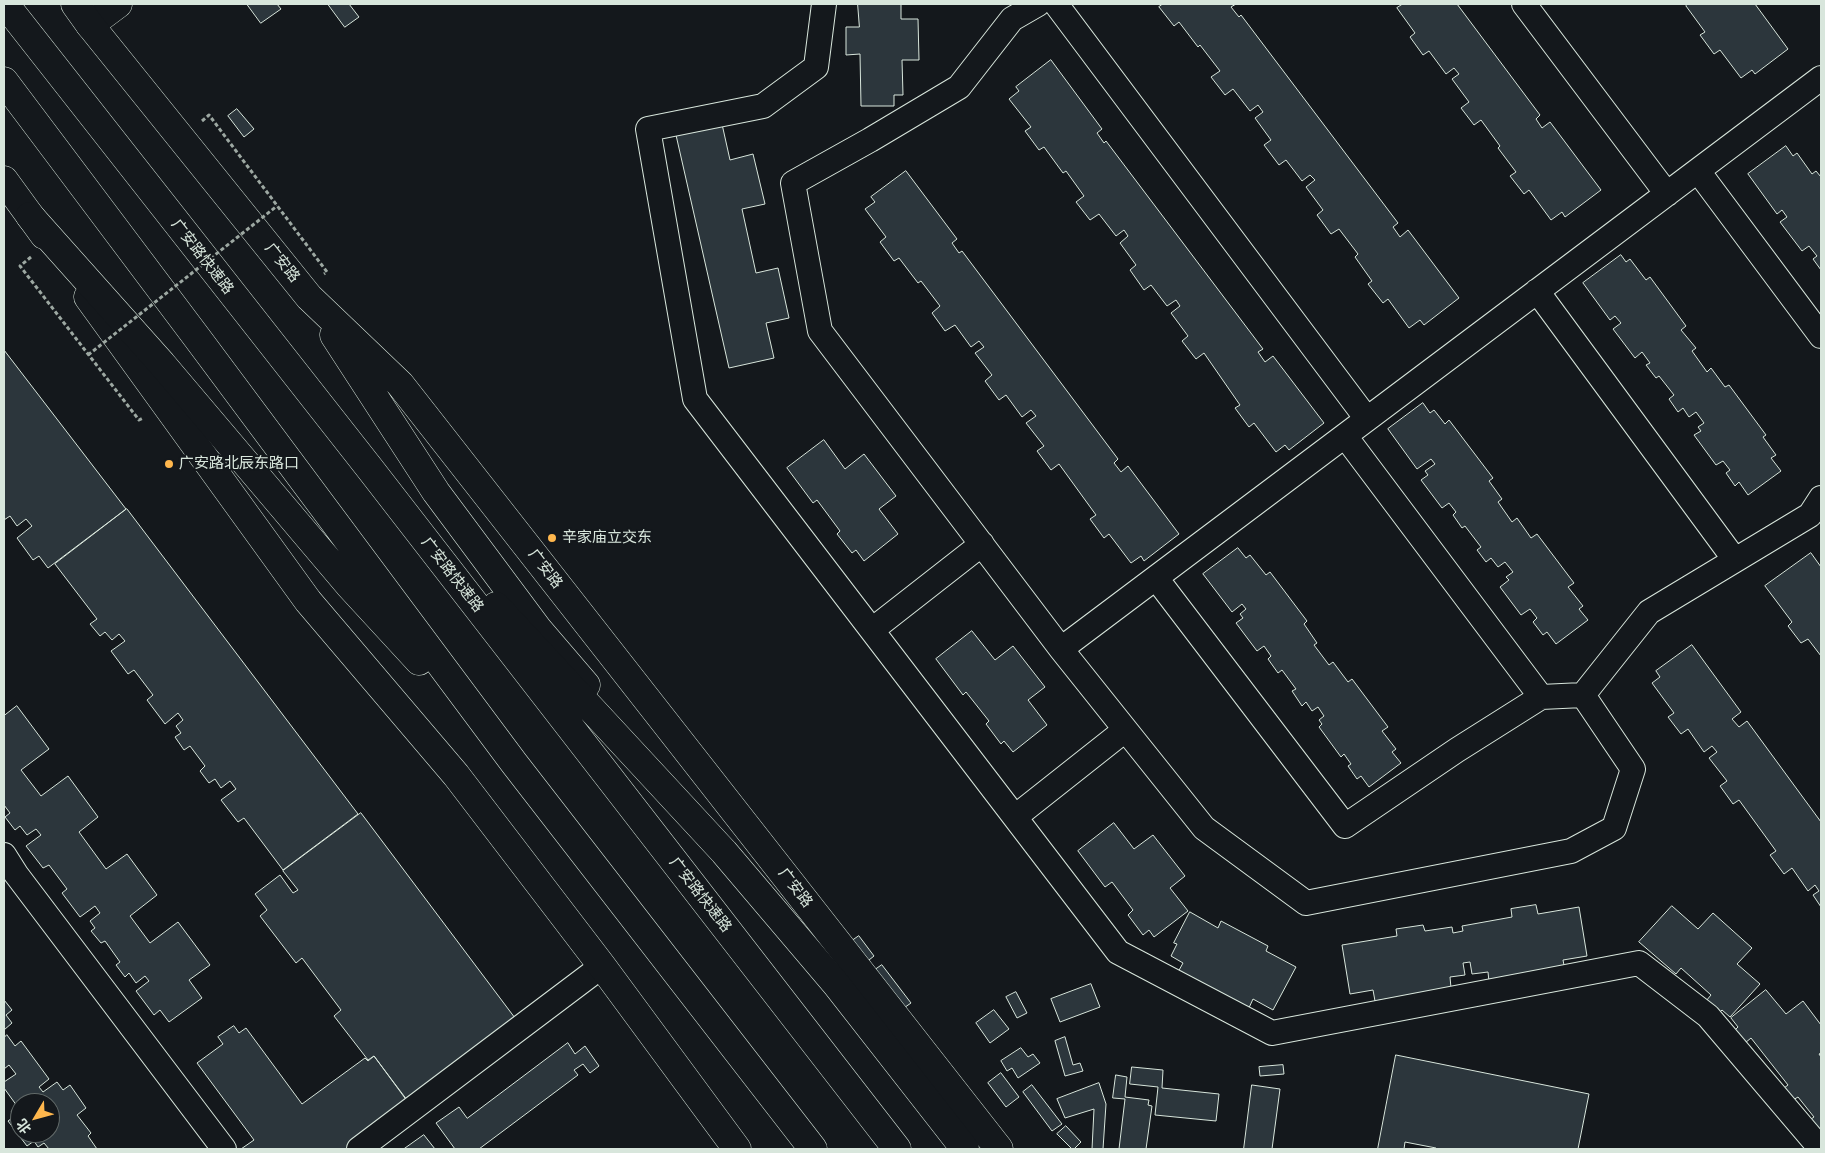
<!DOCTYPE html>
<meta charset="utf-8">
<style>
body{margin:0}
#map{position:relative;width:1825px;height:1153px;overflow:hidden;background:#14181c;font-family:Arial,"Noto Sans SC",sans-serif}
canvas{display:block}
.frame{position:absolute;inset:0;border:5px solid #d8e6dc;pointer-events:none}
.north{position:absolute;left:10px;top:1093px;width:50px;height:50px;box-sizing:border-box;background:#14181c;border:1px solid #626a69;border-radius:50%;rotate:233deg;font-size:14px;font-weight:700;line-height:20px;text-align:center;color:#d8e6dc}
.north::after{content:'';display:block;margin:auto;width:18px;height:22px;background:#ffb74d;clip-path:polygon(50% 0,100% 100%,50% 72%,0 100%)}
</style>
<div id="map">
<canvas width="1825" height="1153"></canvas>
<div class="frame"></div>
<div class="north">北</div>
</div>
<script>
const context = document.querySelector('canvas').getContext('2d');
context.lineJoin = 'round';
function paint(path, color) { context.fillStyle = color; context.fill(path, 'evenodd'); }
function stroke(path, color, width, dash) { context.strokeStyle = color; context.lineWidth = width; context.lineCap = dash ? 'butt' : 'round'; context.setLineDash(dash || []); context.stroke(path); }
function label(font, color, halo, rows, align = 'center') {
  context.font = font + ' Arial,"Noto Sans SC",sans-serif'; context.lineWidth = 4; context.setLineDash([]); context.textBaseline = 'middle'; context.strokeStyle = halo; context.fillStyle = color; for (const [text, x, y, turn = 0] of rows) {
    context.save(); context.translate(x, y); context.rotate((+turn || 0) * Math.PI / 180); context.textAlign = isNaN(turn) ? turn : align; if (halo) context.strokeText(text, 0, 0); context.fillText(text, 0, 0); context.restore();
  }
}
const building = new Path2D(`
 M 247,4 L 277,4 L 281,9 L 261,23 Z
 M 328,4 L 349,4 L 359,17 L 345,27 Z
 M 858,4 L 901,4 L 901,19 L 918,19 L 919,60 L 902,60 L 903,95 L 894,95 L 894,106 L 861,106 L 860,54 L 846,55 L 846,27 L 859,27 Z
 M 1163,4 L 1236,4 L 1231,7 L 1239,17 L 1241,15 L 1398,223 L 1393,227 L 1400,237 L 1408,230 L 1459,298 L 1424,325 L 1420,320 L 1409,328 L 1388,299 L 1383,303 L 1368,284 L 1372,281 L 1355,257 L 1358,254 L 1339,229 L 1331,234 L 1317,215 L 1323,210 L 1306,187 L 1315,180 L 1310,175 L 1302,181 L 1286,160 L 1279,165 L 1264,145 L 1271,140 L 1255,118 L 1263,112 L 1258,105 L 1250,111 L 1233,89 L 1225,95 L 1211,77 L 1220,71 L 1200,45 L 1198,47 L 1179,22 L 1174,26 L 1159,7 Z
 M 1403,4 L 1457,4 L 1540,115 L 1536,119 L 1542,128 L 1550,122 L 1601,190 L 1565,217 L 1562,212 L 1551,220 L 1529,190 L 1524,194 L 1510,176 L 1516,172 L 1498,148 L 1500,146 L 1481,120 L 1474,125 L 1461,108 L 1469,102 L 1452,79 L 1459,74 L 1454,68 L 1446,74 L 1429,51 L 1423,55 L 1410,37 L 1415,33 L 1397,8 Z
 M 1688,4 L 1755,4 L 1788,49 L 1755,74 L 1752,70 L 1741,78 L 1720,50 L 1714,54 L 1700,35 L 1705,32 L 1686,6 Z
 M 1051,60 L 1102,129 L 1097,133 L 1104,143 L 1106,141 L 1263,349 L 1258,352 L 1265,362 L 1273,356 L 1324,423 L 1289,450 L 1285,445 L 1276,452 L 1254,423 L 1249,427 L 1235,408 L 1240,405 L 1204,353 L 1196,359 L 1182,341 L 1188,336 L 1171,313 L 1180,306 L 1176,300 L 1167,306 L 1151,285 L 1144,290 L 1130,270 L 1136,265 L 1120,243 L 1128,236 L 1124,230 L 1116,236 L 1099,214 L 1090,220 L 1076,202 L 1084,196 L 1066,171 L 1063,173 L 1044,147 L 1039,150 L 1025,131 L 1031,127 L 1009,99 L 1019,91 L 1016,87 Z
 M 237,109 L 254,129 L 244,137 L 228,116 Z
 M 722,124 L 730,160 L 753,154 L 765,204 L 742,209 L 756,273 L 778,268 L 789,318 L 766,323 L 774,358 L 729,368 L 676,135 Z
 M 1786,146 L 1793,156 L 1797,153 L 1812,174 L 1816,171 L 1821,177 L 1821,270 L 1813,259 L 1817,256 L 1809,246 L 1802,251 L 1780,222 L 1787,217 L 1782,210 L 1777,214 L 1748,174 Z
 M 906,171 L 957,239 L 952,243 L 959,253 L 962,251 L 1118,459 L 1114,463 L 1121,472 L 1128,466 L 1179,534 L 1144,561 L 1141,556 L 1131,563 L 1109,534 L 1104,538 L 1090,519 L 1096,515 L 1059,464 L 1051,470 L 1037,451 L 1044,446 L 1026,423 L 1036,416 L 1031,410 L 1022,417 L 1006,395 L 999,400 L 985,381 L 992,375 L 975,353 L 984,347 L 979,341 L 971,347 L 955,325 L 945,331 L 932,313 L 940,306 L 921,281 L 918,283 L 899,258 L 894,261 L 880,242 L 886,237 L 865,209 L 875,202 L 871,197 Z
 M 1621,255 L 1626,262 L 1630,259 L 1646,280 L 1650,277 L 1686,326 L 1681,330 L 1696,348 L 1692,351 L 1707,372 L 1711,368 L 1725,387 L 1729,385 L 1766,435 L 1763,437 L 1776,455 L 1771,458 L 1781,471 L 1748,495 L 1739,482 L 1735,486 L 1726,473 L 1730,470 L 1723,461 L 1716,465 L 1694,435 L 1701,431 L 1698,427 L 1704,423 L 1696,412 L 1689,417 L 1683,408 L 1678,412 L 1669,399 L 1674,395 L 1659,376 L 1656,378 L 1646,365 L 1650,363 L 1642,352 L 1635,358 L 1613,329 L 1621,323 L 1615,316 L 1610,320 L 1583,283 Z
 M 4,350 L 126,509 L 48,568 L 39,556 L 33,560 L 17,538 L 32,526 L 26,519 L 17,526 L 10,516 L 4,520 Z
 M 1423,403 L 1430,413 L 1434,410 L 1445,424 L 1449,420 L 1493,478 L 1489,481 L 1502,499 L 1498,502 L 1512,522 L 1517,518 L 1531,538 L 1537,534 L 1574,583 L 1568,587 L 1583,606 L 1579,609 L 1588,620 L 1556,644 L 1547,632 L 1543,635 L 1533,622 L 1537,618 L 1530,609 L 1521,615 L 1500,587 L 1509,580 L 1506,577 L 1513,572 L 1505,562 L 1498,567 L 1491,558 L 1486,562 L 1477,550 L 1481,547 L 1465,526 L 1462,528 L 1453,515 L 1456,512 L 1449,503 L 1442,508 L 1421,480 L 1428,475 L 1425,471 L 1435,464 L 1431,459 L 1417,469 L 1388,429 Z
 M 824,440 L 845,469 L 864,454 L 896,496 L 879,509 L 898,534 L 864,561 L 856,550 L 852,553 L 837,534 L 840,531 L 817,500 L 813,503 L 787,468 Z
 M 127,509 L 358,814 L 283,870 L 244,818 L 238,822 L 221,800 L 236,789 L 230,781 L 221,788 L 215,779 L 209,783 L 200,771 L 205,766 L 190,746 L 184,750 L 175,737 L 181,733 L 176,726 L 183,720 L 178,713 L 165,724 L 147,700 L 153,695 L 134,670 L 128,674 L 111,651 L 125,641 L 119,634 L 112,640 L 105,632 L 100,636 L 90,624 L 97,619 L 55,564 Z
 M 1238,548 L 1246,558 L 1250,555 L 1266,575 L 1270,572 L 1307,621 L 1304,624 L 1317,643 L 1314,645 L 1329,665 L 1333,662 L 1348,682 L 1352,679 L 1388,727 L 1382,731 L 1396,749 L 1392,752 L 1401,763 L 1369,787 L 1361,776 L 1357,779 L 1348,766 L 1351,764 L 1344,754 L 1341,757 L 1319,727 L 1322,724 L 1319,720 L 1324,716 L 1318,707 L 1312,711 L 1306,702 L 1302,706 L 1292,691 L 1296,689 L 1282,670 L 1278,673 L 1268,659 L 1271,656 L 1264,646 L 1257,651 L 1236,623 L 1243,618 L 1240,614 L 1246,609 L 1242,604 L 1232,612 L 1203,574 Z
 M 1811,553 L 1821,567 L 1821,656 L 1808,639 L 1801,643 L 1788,626 L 1792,622 L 1765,586 Z
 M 972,631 L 995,660 L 1013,646 L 1045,687 L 1028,700 L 1047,725 L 1013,752 L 1004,741 L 1001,744 L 986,724 L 989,721 L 966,692 L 963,695 L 936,659 Z
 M 1692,645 L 1741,712 L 1732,719 L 1739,727 L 1747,721 L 1821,822 L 1821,907 L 1813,895 L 1819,891 L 1815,885 L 1808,891 L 1792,868 L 1784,874 L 1770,855 L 1776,851 L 1739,800 L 1733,804 L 1720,786 L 1727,781 L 1709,758 L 1717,752 L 1712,746 L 1704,752 L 1688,729 L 1681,734 L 1668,717 L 1674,713 L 1652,683 L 1660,677 L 1656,671 Z
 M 17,706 L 49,749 L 21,770 L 41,796 L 68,776 L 98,817 L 79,832 L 106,869 L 127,854 L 157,895 L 130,916 L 150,943 L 178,922 L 210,965 L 189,980 L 202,998 L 169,1022 L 160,1010 L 154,1015 L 136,991 L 149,981 L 145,976 L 136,983 L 129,973 L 125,977 L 116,965 L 120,962 L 105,941 L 101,943 L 91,931 L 95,928 L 90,921 L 100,913 L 95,906 L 80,917 L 62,893 L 67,889 L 49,865 L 43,868 L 26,846 L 41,835 L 36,829 L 27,835 L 20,826 L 15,830 L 5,817 L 10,813 L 4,805 L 4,716 Z
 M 361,813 L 518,1022 L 410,1104 L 374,1056 L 368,1060 L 334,1016 L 341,1010 L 302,958 L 296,963 L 260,916 L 267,910 L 255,894 L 280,875 L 293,893 L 298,890 L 283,871 Z
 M 1114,823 L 1134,849 L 1153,835 L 1185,876 L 1170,888 L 1188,911 L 1154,937 L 1149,930 L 1143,935 L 1128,915 L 1133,910 L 1112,882 L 1105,887 L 1078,851 Z
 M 1536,905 L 1538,914 L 1579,907 L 1587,956 L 1563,960 L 1565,970 L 1489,982 L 1488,972 L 1472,974 L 1470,962 L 1463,963 L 1465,975 L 1450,977 L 1451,988 L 1375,1001 L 1373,990 L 1350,994 L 1342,945 L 1397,936 L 1396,929 L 1423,925 L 1425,931 L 1452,927 L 1453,933 L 1463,931 L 1462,926 L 1512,917 L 1511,909 Z
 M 1672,906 L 1698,929 L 1713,913 L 1752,948 L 1737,964 L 1760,984 L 1730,1017 L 1722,1010 L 1719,1013 L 1706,1001 L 1711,995 L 1681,968 L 1676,974 L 1639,942 Z
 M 1190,912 L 1218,928 L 1221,921 L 1268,946 L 1266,951 L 1296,967 L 1273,1010 L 1253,999 L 1248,1010 L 1178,972 L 1183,963 L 1171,956 L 1177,944 L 1174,943 Z
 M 859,936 L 874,956 L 864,964 L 849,943 Z
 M 882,965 L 911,1003 L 901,1010 L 872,972 Z
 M 1091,984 L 1100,1007 L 1060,1022 L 1051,999 Z
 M 1766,990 L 1786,1014 L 1803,1001 L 1821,1025 L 1821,1053 L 1819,1054 L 1821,1057 L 1821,1131 L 1818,1133 L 1808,1121 L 1814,1117 L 1798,1097 L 1793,1100 L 1784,1088 L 1788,1085 L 1751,1038 L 1745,1043 L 1735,1030 L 1738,1027 L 1731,1018 Z
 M 1016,992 L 1027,1013 L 1017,1018 L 1006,997 Z
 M 4,1000 L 12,1010 L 6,1015 L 12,1023 L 4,1030 Z
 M 994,1010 L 1009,1029 L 990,1043 L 976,1023 Z
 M 234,1026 L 239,1033 L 246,1028 L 302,1104 L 365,1058 L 368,1061 L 374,1056 L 413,1109 L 359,1149 L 241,1149 L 254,1140 L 197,1063 L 223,1044 L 218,1037 Z
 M 7,1035 L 15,1046 L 21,1041 L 49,1079 L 39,1087 L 43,1092 L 57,1082 L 63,1090 L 70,1085 L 86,1108 L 77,1115 L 91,1133 L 88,1136 L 97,1149 L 49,1149 L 44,1143 L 38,1147 L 34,1141 L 27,1146 L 8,1121 L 15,1116 L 11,1111 L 17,1106 L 4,1088 L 4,1082 L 16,1074 L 9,1065 L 4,1069 L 4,1038 ZM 20,1103 L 50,1103 L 50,1133 L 20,1133 Z
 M 1065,1037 L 1073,1065 L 1080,1063 L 1083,1071 L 1065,1076 L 1055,1041 Z
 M 568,1043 L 575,1054 L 585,1046 L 599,1066 L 590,1073 L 583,1064 L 574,1070 L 578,1075 L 479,1149 L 455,1149 L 436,1123 L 459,1107 L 467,1118 Z
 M 1021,1048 L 1028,1057 L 1033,1054 L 1040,1063 L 1018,1078 L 1012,1068 L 1007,1071 L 1001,1061 Z
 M 1396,1055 L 1589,1094 L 1578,1149 L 1436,1149 L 1436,1148 L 1405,1142 L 1404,1149 L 1378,1149 Z
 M 1283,1065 L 1284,1074 L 1260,1076 L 1259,1067 Z
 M 1132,1067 L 1163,1070 L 1162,1088 L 1219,1094 L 1216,1121 L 1155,1115 L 1158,1087 L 1130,1084 Z
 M 1001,1073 L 1019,1097 L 1006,1107 L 988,1083 Z
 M 1116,1075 L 1127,1077 L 1125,1097 L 1149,1100 L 1148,1105 L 1152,1106 L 1146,1149 L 1119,1149 L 1125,1099 L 1113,1098 Z
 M 1099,1083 L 1106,1104 L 1103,1149 L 1092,1149 L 1094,1109 L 1065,1118 L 1057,1099 Z
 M 1032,1085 L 1062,1124 L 1052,1131 L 1023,1092 Z
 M 1252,1085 L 1280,1089 L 1272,1149 L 1244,1149 Z
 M 1066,1126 L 1081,1142 L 1074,1149 L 1072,1149 L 1057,1134 Z
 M 424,1135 L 435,1149 L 404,1149 Z`);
paint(building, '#2c363c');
stroke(building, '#d8e6dc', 1);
const minor = new Path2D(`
 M 824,4 L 816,67 L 763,106 L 648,129 L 695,399 L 1118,952 L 1272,1033 L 1639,963 L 1708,1016 L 1821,1149
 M 1038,4 L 1012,19 L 959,87 L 870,140 L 793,183 L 820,331 L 1061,649 L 1821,78
 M 1056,4 L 1367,419
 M 1524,4 L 1667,194
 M 1698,171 L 1821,336
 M 1537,291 L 1735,560
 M 1345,436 L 1541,697
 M 1156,578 L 1345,826 L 1457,750 L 1541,697 L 1583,695 L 1649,612 L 1810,515 L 1821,498
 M 872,630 L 982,544
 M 1061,649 L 1204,828 L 1306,903 L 1571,851 L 1614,828 L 1633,769 L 1583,695
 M 1015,817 L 1125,730
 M 4,855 L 16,874 L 224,1149
 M 359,1149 L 602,966`);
const tertiary = new Path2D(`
 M 90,25 L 118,4`);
const secondary = new Path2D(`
 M 75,4 L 90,25 L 309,297 L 400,384 L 999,1149
 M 4,180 L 44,235
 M 88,297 L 308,601 L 456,775 L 602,966 L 737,1149
 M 334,335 L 436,492 L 538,629 L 586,685`);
const trunk = new Path2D(`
 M 5,4 L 371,470 L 897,1149
 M 4,81 L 198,339 L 514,763 L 813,1149
 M 30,216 L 162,364 L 349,585 L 419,661
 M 496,606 L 724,852 L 836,984 L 965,1149`);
stroke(minor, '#d8e6dc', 26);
stroke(tertiary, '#d8e6dc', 29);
stroke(secondary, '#d8e6dc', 29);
stroke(trunk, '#d8e6dc', 29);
stroke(new Path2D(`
 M 202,121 L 209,115 L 327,272 L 324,274
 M 31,257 L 20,266 L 139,420 L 143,418`), '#9da8a2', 3, [4, 2.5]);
stroke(minor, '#14181c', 24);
stroke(tertiary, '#14181c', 28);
stroke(secondary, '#14181c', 28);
stroke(trunk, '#14181c', 28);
stroke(new Path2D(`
 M 88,355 L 277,206`), '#9da8a2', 3, [4, 2.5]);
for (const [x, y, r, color] of [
 [169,464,5,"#ffb74d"],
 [552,538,5,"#ffb74d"]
]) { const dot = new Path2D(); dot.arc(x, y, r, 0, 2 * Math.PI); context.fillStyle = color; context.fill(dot); stroke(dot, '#14181c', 2); }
label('15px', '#d8e6dc', '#14181c', [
 ["广安路快速路",202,257,52],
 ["广安路",282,263,51],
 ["广安路",545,569,52],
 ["广安路快速路",452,575,52],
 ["广安路",795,888,52],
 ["广安路快速路",700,895,52]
]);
label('15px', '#d8e6dc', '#14181c', [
 ["广安路北辰东路口",179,464],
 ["辛家庙立交东",562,538]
], 'left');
</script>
